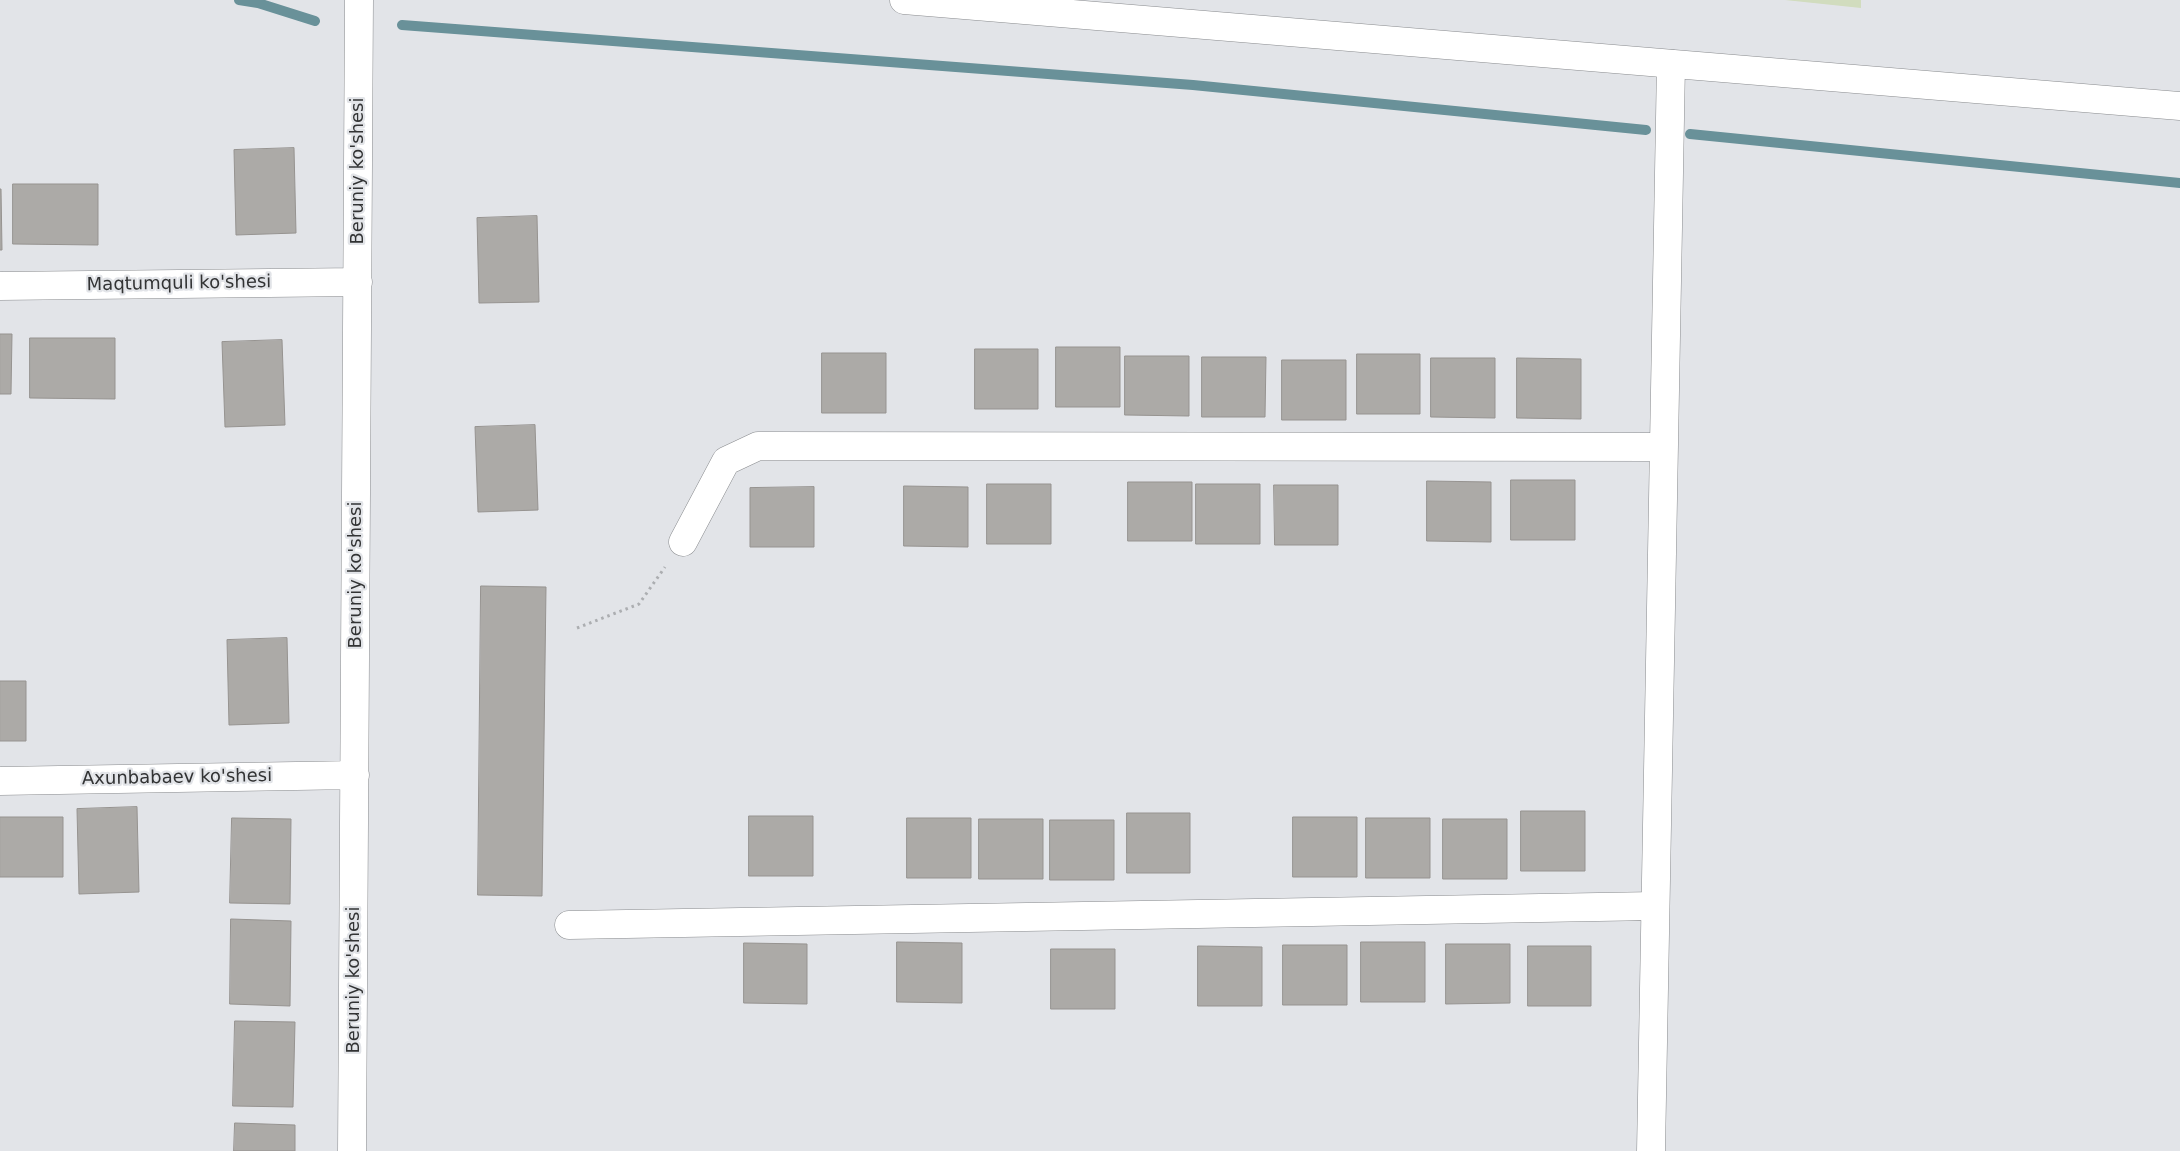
<!DOCTYPE html>
<style>
body{margin:0}
canvas{display:block;background:#e2e4e8}
</style>
<canvas width="2180" height="1151"></canvas>
<script>
const context = document.querySelector('canvas').getContext('2d');
context.lineJoin = 'round';
function paint(path, color) { context.fillStyle = color; context.fill(path, 'evenodd'); }
function stroke(path, color, width, dash) { context.strokeStyle = color; context.lineWidth = width; context.lineCap = dash ? 'butt' : 'round'; context.setLineDash(dash || []); context.stroke(path); }
function label(font, color, halo, rows, align = 'center') {
  context.font = font + ' "DejaVu Sans",sans-serif'; context.lineWidth = 4.5; context.setLineDash([]); context.textBaseline = 'middle'; context.strokeStyle = halo; context.fillStyle = color; for (const [text, x, y, turn = 0] of rows) {
    context.save(); context.translate(x, y); context.rotate((+turn || 0) * Math.PI / 180); context.textAlign = isNaN(turn) ? turn : align; if (halo) context.strokeText(text, 0, 0); context.fillText(text, 0, 0); context.restore();
  }
}
paint(new Path2D(`
 M 1785,0 L 1861,0 L 1861,8 Z`), '#d1dcbe');
stroke(new Path2D(`
 M 239,0 L 258,3 L 315,21
 M 402,25 L 1193,85 L 1646,130
 M 1690,134 L 2180,183`), '#699199', 10);
const building = new Path2D(`
 M 294,148 L 296,233 L 236,235 L 234,150 Z
 M 13,184 L 98,184 L 98,245 L 13,244 Z
 M 0,189 L 1,189 L 2,250 L 0,250 Z
 M 537,216 L 539,302 L 479,303 L 477,218 Z
 M 0,334 L 12,334 L 11,394 L 0,394 Z
 M 30,338 L 115,338 L 115,399 L 30,398 Z
 M 282,340 L 285,425 L 225,427 L 222,342 Z
 M 1056,347 L 1120,347 L 1120,407 L 1056,407 Z
 M 975,349 L 1038,349 L 1038,409 L 975,409 Z
 M 822,353 L 886,353 L 886,413 L 822,413 Z
 M 1357,354 L 1420,354 L 1420,414 L 1357,414 Z
 M 1125,356 L 1189,356 L 1189,416 L 1125,415 Z
 M 1202,357 L 1266,357 L 1265,417 L 1202,417 Z
 M 1431,358 L 1495,358 L 1495,418 L 1431,417 Z
 M 1517,358 L 1581,359 L 1581,419 L 1517,418 Z
 M 1282,360 L 1346,360 L 1346,420 L 1282,420 Z
 M 535,425 L 538,510 L 478,512 L 475,427 Z
 M 1511,480 L 1575,480 L 1575,540 L 1511,540 Z
 M 1427,481 L 1491,482 L 1491,542 L 1427,541 Z
 M 1128,482 L 1192,482 L 1192,541 L 1128,541 Z
 M 987,484 L 1051,484 L 1051,544 L 987,544 Z
 M 1196,484 L 1260,484 L 1260,544 L 1196,544 Z
 M 1274,485 L 1338,485 L 1338,545 L 1275,545 Z
 M 904,486 L 968,487 L 968,547 L 904,546 Z
 M 814,487 L 814,547 L 750,547 L 750,488 Z
 M 481,586 L 546,587 L 542,896 L 478,895 Z
 M 287,638 L 289,723 L 229,725 L 227,640 Z
 M 0,681 L 26,681 L 26,741 L 0,741 Z
 M 137,807 L 139,892 L 79,894 L 77,809 Z
 M 1521,811 L 1585,811 L 1585,871 L 1521,871 Z
 M 1127,813 L 1190,813 L 1190,873 L 1127,873 Z
 M 749,816 L 813,816 L 813,876 L 749,876 Z
 M 0,817 L 63,817 L 63,877 L 0,877 Z
 M 1293,817 L 1357,817 L 1357,877 L 1293,877 Z
 M 232,818 L 291,819 L 290,904 L 230,903 Z
 M 907,818 L 971,818 L 971,878 L 907,878 Z
 M 1366,818 L 1430,818 L 1430,878 L 1366,878 Z
 M 979,819 L 1043,819 L 1043,879 L 979,879 Z
 M 1443,819 L 1507,819 L 1507,879 L 1443,879 Z
 M 1050,820 L 1114,820 L 1114,880 L 1050,880 Z
 M 231,919 L 291,921 L 290,1006 L 230,1004 Z
 M 897,942 L 962,943 L 962,1003 L 897,1002 Z
 M 1361,942 L 1425,942 L 1425,1002 L 1361,1002 Z
 M 744,943 L 807,944 L 807,1004 L 744,1003 Z
 M 1446,944 L 1510,944 L 1510,1003 L 1446,1004 Z
 M 1283,945 L 1347,945 L 1347,1005 L 1283,1005 Z
 M 1198,946 L 1262,947 L 1262,1006 L 1198,1006 Z
 M 1528,946 L 1591,946 L 1591,1006 L 1528,1006 Z
 M 1051,949 L 1115,949 L 1115,1009 L 1051,1009 Z
 M 235,1021 L 295,1022 L 293,1107 L 233,1106 Z
 M 235,1123 L 295,1125 L 295,1151 L 234,1151 Z`);
paint(building, '#acaaa7');
stroke(building, '#969390', 1);
const minor = new Path2D(`
 M 0,286 L 358,282
 M 683,542 L 726,461 L 758,446 L 1664,447
 M 0,781 L 355,775
 M 569,925 L 1655,906
 M 352,1151 L 359,0
 M 1651,1151 L 1671,64`);
const tertiary = new Path2D(`
 M 904,0 L 2180,106`);
stroke(minor, '#898b8e', 29);
stroke(tertiary, '#898b8e', 29);
stroke(new Path2D(`
 M 577,628 L 639,604 L 665,567`), '#acaeb1', 3, [2.5, 4]);
stroke(minor, '#fff', 28);
stroke(tertiary, '#fff', 28);
label('18px', '#323334', '#e2e4e8', [
 ["Beruniy ko'shesi",358,171,-90],
 ["Maqtumquli ko'shesi",179,284,-1],
 ["Beruniy ko'shesi",356,575,-90],
 ["Axunbabaev ko'shesi",177,778,-1],
 ["Beruniy ko'shesi",354,980,-90]
]);
</script>
